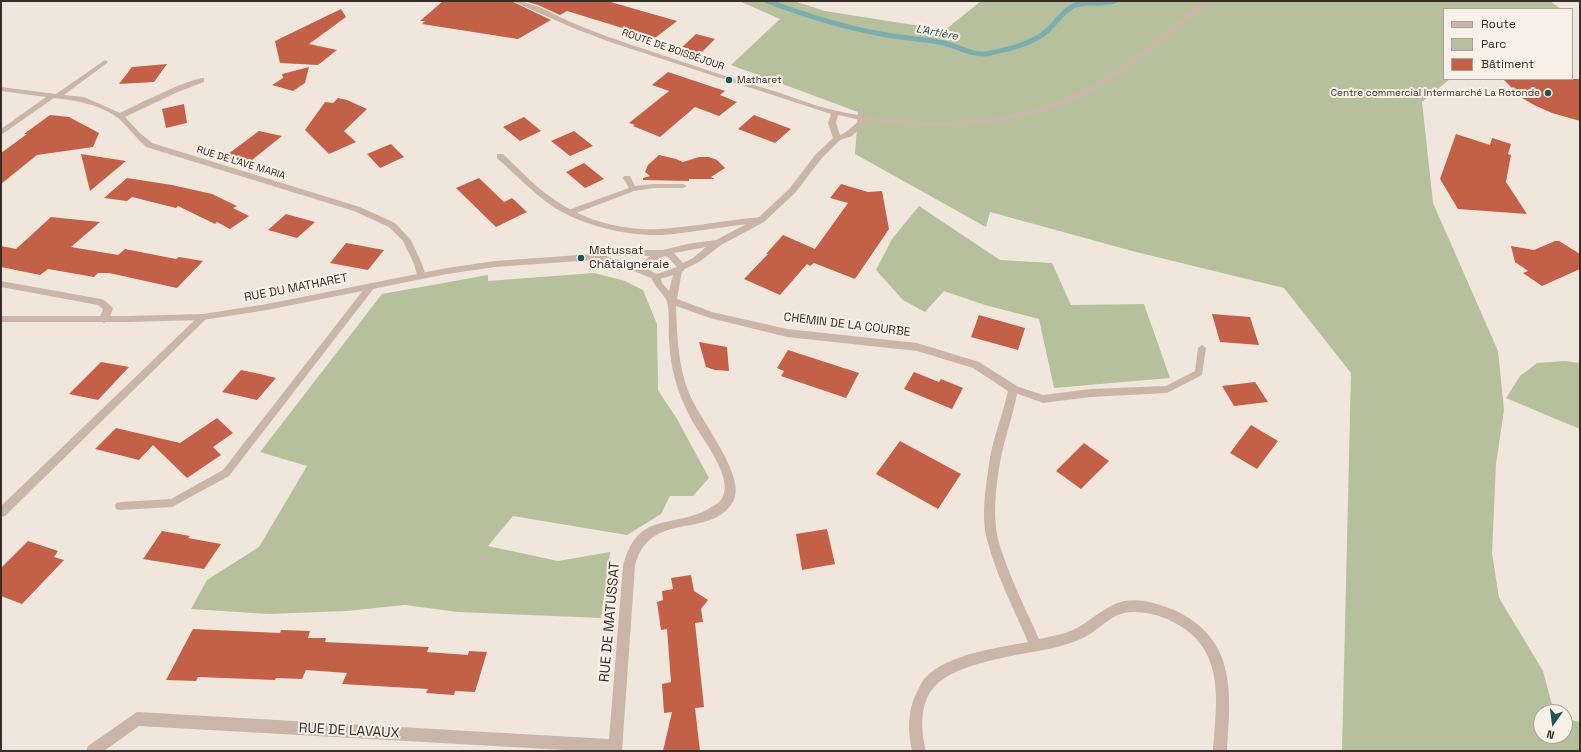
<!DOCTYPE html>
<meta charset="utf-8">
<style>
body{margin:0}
#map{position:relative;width:1581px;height:752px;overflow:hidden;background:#f1e6dc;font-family:"Space Grotesk",sans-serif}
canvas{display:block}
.frame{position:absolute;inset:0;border:2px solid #362c28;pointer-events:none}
.legend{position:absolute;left:1443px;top:8px;width:130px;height:72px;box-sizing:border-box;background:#f9f1e8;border:1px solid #aba29b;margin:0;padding:5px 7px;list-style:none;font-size:12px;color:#362c28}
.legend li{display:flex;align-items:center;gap:8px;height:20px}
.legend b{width:20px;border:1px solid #aba29b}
.north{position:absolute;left:1533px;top:704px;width:40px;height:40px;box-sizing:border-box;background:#f9f1e8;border:1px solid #aba29b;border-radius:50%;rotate:194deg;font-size:11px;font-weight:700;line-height:16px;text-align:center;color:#362c28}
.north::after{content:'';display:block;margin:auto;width:14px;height:18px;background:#1e5657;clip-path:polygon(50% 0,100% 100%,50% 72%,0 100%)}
</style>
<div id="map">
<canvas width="1581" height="752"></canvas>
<div class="frame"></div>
<ul class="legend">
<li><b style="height:5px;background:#c9b6a8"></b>Route</li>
<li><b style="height:11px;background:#b6c09c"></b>Parc</li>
<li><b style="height:11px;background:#c36148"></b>Bâtiment</li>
</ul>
<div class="north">N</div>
</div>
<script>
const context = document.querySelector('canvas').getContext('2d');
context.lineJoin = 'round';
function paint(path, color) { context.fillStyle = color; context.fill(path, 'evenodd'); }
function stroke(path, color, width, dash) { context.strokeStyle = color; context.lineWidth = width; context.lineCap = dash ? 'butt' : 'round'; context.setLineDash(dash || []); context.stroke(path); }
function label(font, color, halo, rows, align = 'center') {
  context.font = font + ' "Space Grotesk",sans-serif'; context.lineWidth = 4; context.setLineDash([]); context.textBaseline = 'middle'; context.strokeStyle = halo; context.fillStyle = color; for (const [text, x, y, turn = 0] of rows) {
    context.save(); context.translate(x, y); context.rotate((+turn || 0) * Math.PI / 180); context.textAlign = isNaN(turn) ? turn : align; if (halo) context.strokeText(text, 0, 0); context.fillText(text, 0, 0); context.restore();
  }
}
paint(new Path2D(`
 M 739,1 L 794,1 L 825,11 L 945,30 L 981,1 L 1550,1 L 1561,9 L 1444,9 L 1444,79 L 1450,79 L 1422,102 L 1433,203 L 1498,351 L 1504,410 L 1496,464 L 1492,553 L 1499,598 L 1543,671 L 1554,712 L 1541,712 L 1541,736 L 1565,736 L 1565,718 L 1580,722 L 1580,751 L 1342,751 L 1351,373 L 1284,288 L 1136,252 L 990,212 L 986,227 L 855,154 L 858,112 L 731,65 L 780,19 Z
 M 919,206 L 1000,260 L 1052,263 L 1071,305 L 1144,304 L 1170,378 L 1054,388 L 1039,319 L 985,305 L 944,291 L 925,312 L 903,300 L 876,270 L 892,239 Z
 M 594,273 L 625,281 L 643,290 L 657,324 L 658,390 L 677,419 L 709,478 L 693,496 L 670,496 L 661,514 L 627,535 L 513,516 L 488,546 L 558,561 L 610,552 L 601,618 L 458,612 L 405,605 L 346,611 L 269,614 L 191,609 L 207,580 L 259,547 L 307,466 L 260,452 L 382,294 L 488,275 L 488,281 Z
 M 1565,361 L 1580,363 L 1580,429 L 1506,398 L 1520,376 L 1537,363 Z`), '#b6c09c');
stroke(new Path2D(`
 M 767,1 C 804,15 842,27 881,34 C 901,38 923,39 944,43 C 959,47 975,57 991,53 C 1009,49 1032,44 1047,31 C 1056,23 1062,12 1073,6 C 1086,0 1101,6 1115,1`), '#7baeae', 5);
paint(new Path2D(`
 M 443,1 L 511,1 L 551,20 L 518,39 L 422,24 L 425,21 L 420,21 Z
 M 524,1 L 607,1 L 677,21 L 655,38 L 567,11 L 560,15 L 538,5 Z
 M 341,9 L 346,17 L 309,44 L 337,50 L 318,65 L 280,63 L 275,41 Z
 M 696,34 L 715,39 L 699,55 L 679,50 Z
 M 167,64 L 154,82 L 119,84 L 132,67 Z
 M 309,67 L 305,83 L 293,91 L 272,85 L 283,78 L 282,74 Z
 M 668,72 L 725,91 L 720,95 L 737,102 L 719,116 L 695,107 L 660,137 L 633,126 L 635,125 L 629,123 L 669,91 L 652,85 Z
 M 1503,79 L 1580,79 L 1580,121 L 1552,113 L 1536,106 L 1522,98 Z
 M 338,98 L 347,100 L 367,109 L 344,131 L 356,142 L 329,154 L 305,130 L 325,102 L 333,103 Z
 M 184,104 L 187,123 L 166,128 L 162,109 Z
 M 50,115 L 69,117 L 99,133 L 93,147 L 37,155 L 1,184 L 1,153 L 27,134 L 24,134 Z
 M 754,115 L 791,129 L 775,143 L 738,129 Z
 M 524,117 L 541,131 L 520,141 L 503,127 Z
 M 259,131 L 282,136 L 247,164 L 224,157 Z
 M 574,131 L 593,146 L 570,156 L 551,141 Z
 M 1456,134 L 1490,145 L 1492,138 L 1511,144 L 1508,154 L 1511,155 L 1506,182 L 1527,214 L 1458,209 L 1440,179 Z
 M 391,144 L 404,157 L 380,168 L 367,154 Z
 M 81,154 L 126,161 L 90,191 Z
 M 659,155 L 676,159 L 683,162 L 699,157 L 709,157 L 717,160 L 725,168 L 711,177 L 714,179 L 689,179 L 689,181 L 643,180 L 643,178 L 650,176 L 645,172 L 648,165 Z
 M 584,163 L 604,179 L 585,188 L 566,172 Z
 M 127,178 L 172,185 L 212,194 L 237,206 L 233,208 L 249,216 L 230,229 L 217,222 L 215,224 L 178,206 L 176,208 L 132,197 L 127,201 L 104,198 Z
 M 479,178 L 504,202 L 512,198 L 527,212 L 496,227 L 456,188 Z
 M 841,184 L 868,192 L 882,191 L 889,229 L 855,279 L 814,263 L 810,266 L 807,264 L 780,295 L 744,279 L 768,254 L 766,254 L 783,235 L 815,249 L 848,203 L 830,198 Z
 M 286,214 L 315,222 L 297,238 L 268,230 Z
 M 51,217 L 100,222 L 71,247 L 118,255 L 125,249 L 176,259 L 179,257 L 203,261 L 177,288 L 109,273 L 98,273 L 94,277 L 48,269 L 40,275 L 1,267 L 1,246 L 16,249 Z
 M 1555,241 L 1559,241 L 1580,254 L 1580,269 L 1542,286 L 1523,273 L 1528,271 L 1515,262 L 1511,246 L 1534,250 Z
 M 346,243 L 384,250 L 368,270 L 330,263 Z
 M 1212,314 L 1250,317 L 1259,345 L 1220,342 Z
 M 979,315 L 1025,328 L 1018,350 L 971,337 Z
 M 699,342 L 727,347 L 729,371 L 715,370 L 706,367 Z
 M 788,350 L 859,373 L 846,398 L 781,376 L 784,371 L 777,368 Z
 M 101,362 L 129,367 L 98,400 L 69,394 Z
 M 241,370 L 260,374 L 276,378 L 257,400 L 222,392 Z
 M 914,372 L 939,382 L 941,379 L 963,388 L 952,409 L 904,389 Z
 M 1255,382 L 1268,402 L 1234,406 L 1222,386 Z
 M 217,418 L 233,433 L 213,447 L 221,455 L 187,478 L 153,445 L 139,460 L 95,449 L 116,428 L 180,443 Z
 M 1251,425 L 1278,441 L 1257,469 L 1230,453 Z
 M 900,441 L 961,474 L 938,509 L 876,474 Z
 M 1084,443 L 1109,461 L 1081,489 L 1056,471 Z
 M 827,529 L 835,564 L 802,570 L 796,534 Z
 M 162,531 L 190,536 L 188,538 L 221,544 L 204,569 L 143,559 Z
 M 28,541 L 58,551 L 54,557 L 64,560 L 22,604 L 1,596 L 1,568 Z
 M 691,575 L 694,591 L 708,600 L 701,609 L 703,622 L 695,623 L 704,707 L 695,708 L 700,751 L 663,751 L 672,712 L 664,713 L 662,684 L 671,682 L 667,629 L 661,630 L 657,602 L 663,600 L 662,591 L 673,589 L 671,578 Z
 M 193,629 L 280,633 L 281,630 L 310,631 L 308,638 L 326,638 L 325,642 L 429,647 L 427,652 L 468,655 L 469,651 L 487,652 L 475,692 L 455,691 L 454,695 L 426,693 L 428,689 L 342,684 L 347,673 L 306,670 L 302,679 L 276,678 L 275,680 L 198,677 L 196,681 L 166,680 Z`), '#c36148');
paint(new Path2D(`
 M 624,176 L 630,176 L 635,186 L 654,184 L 683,184 L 687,186 L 683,188 L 654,188 L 634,191 L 574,214 L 568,214 L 567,212 L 568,210 L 629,188 L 623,178 Z
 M 371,283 L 374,284 L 375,286 L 374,288 L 229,476 L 172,507 L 120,510 L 116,509 L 115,506 L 116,503 L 120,502 L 171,499 L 223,470 L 368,284 Z
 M 203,314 L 206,315 L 207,317 L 206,319 L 5,516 L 1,517 L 1,506 L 200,315 Z
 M 1202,345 L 1206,348 L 1202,375 L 1167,393 L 1091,397 L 1043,403 L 1010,391 L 1008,389 L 1010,387 L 1013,385 L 1043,395 L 1091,389 L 1166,386 L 1195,371 L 1198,348 Z`), '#c9b6a8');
paint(new Path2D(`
 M 105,60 L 108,62 L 107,63 L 64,95 L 84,97 L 120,113 C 134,106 192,77 204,78 L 204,82 L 180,91 L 125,117 L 140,133 L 152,143 L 360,207 L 395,223 L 411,240 L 422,264 L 426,276 L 424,278 L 418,278 L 414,264 L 403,241 L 389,227 L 354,211 L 146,147 C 136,138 128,127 118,118 C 102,105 74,100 54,98 L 1,135 L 1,129 L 46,97 L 1,91 L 1,87 L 56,94 Z
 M 497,154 L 503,154 C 521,171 539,191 561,204 C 589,222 627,231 660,229 C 691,227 721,221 751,218 L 761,217 L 765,220 L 761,223 C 727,225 694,233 661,235 C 626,236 585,226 555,208 C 534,194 516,175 497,158 Z
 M 678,268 L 682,271 L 677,299 L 712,312 L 787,329 L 917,343 L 979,362 L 1017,386 L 1018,389 C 1014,412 1006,434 1001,457 C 996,484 992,517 999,543 C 1009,576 1025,608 1039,639 C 1052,636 1066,634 1077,628 C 1093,619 1106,605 1124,601 C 1141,598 1159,604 1174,610 C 1237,639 1231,693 1227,751 L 1213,751 C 1217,700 1226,647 1171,621 C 1157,614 1140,610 1124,613 C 1111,616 1101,627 1090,634 C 1080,640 1069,644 1057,647 C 1024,655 957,661 934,687 C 919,704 921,731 926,751 L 912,751 C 908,731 907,713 916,694 C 919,689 921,682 925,678 C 947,654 997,648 1028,642 C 1014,609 997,577 988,543 C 980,517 986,485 990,458 C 994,435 1003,414 1008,391 L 973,368 L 917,351 L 787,337 L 710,318 L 676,306 C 677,335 678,366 689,393 C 699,419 748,477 733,502 C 710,540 649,509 635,566 L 622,751 L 583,751 L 139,726 L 104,751 L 86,751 L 88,746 L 137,712 L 609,739 L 623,566 C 638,509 672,530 710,508 C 715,505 721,502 723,496 C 733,476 700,436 690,417 C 677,392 670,367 669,339 C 668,328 670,313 667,302 C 666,296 654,287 651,277 L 656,274 L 659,275 L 662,283 L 669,291 L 674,271 Z
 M 1,281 L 101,299 L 104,300 L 113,308 L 109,320 L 104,323 L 99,320 L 103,309 L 98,305 L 1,287 Z`), '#c9b6a8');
paint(new Path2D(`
 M 512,1 C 535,1 557,17 578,25 C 599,34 620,41 641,48 C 687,63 733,79 780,93 C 798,99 815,106 833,110 C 912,128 1005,128 1079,92 C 1125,70 1163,33 1202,1 L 1209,1 C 1196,16 1176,29 1161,42 C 1137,61 1113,80 1087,94 C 1021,129 939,129 868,121 L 852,136 L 840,140 L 822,158 L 795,193 L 764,222 L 721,245 L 699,262 L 685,269 L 681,273 L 656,280 L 624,267 L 594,260 L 495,267 L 447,274 L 267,310 L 203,320 L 128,322 L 1,322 L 1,316 L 128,316 L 203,314 L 267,304 L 447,268 L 495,261 L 593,254 L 611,250 L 663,250 L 687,244 L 716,240 L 758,218 L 789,189 L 816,154 L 833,138 L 828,123 L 831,114 L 610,42 L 573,28 ZM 838,115 L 860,120 L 846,132 L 840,135 L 836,123 ZM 706,247 L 693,258 L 683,263 L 674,253 ZM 611,256 L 650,256 L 644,261 L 641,267 L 629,262 L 607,257 ZM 664,256 L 668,257 L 677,267 L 657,274 L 649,270 L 651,265 Z`), '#c9b6a8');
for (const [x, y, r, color] of [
 [729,80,4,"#1e5657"],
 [1548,93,4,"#1e5657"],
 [581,258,4,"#1e5657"]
]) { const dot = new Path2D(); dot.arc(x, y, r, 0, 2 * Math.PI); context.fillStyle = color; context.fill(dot); stroke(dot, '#f9f1e8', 1.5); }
label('10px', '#362c28', '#f9f1e8', [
 ["ROUTE DE BOISSÉJOUR",673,50,19],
 ["RUE DE L'AVE MARIA",241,163,17]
]);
label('10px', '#362c28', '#f9f1e8', [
 ["Matharet",737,80],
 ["Centre commercial Intermarché La Rotonde",1540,93,"right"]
], 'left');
label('italic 11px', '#1e5657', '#f9f1e8', [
 ["L'Artière",937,33,11]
]);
label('12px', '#362c28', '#f9f1e8', [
 ["Matussat",589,251],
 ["Châtaigneraie",589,265]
], 'left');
label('12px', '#362c28', '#f9f1e8', [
 ["RUE DU MATHARET",296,288,-11],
 ["CHEMIN DE LA COURBE",847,325,7]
]);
label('14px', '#362c28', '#f9f1e8', [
 ["RUE DE MATUSSAT",610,622,-85],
 ["RUE DE LAVAUX",349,731,3]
]);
</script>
